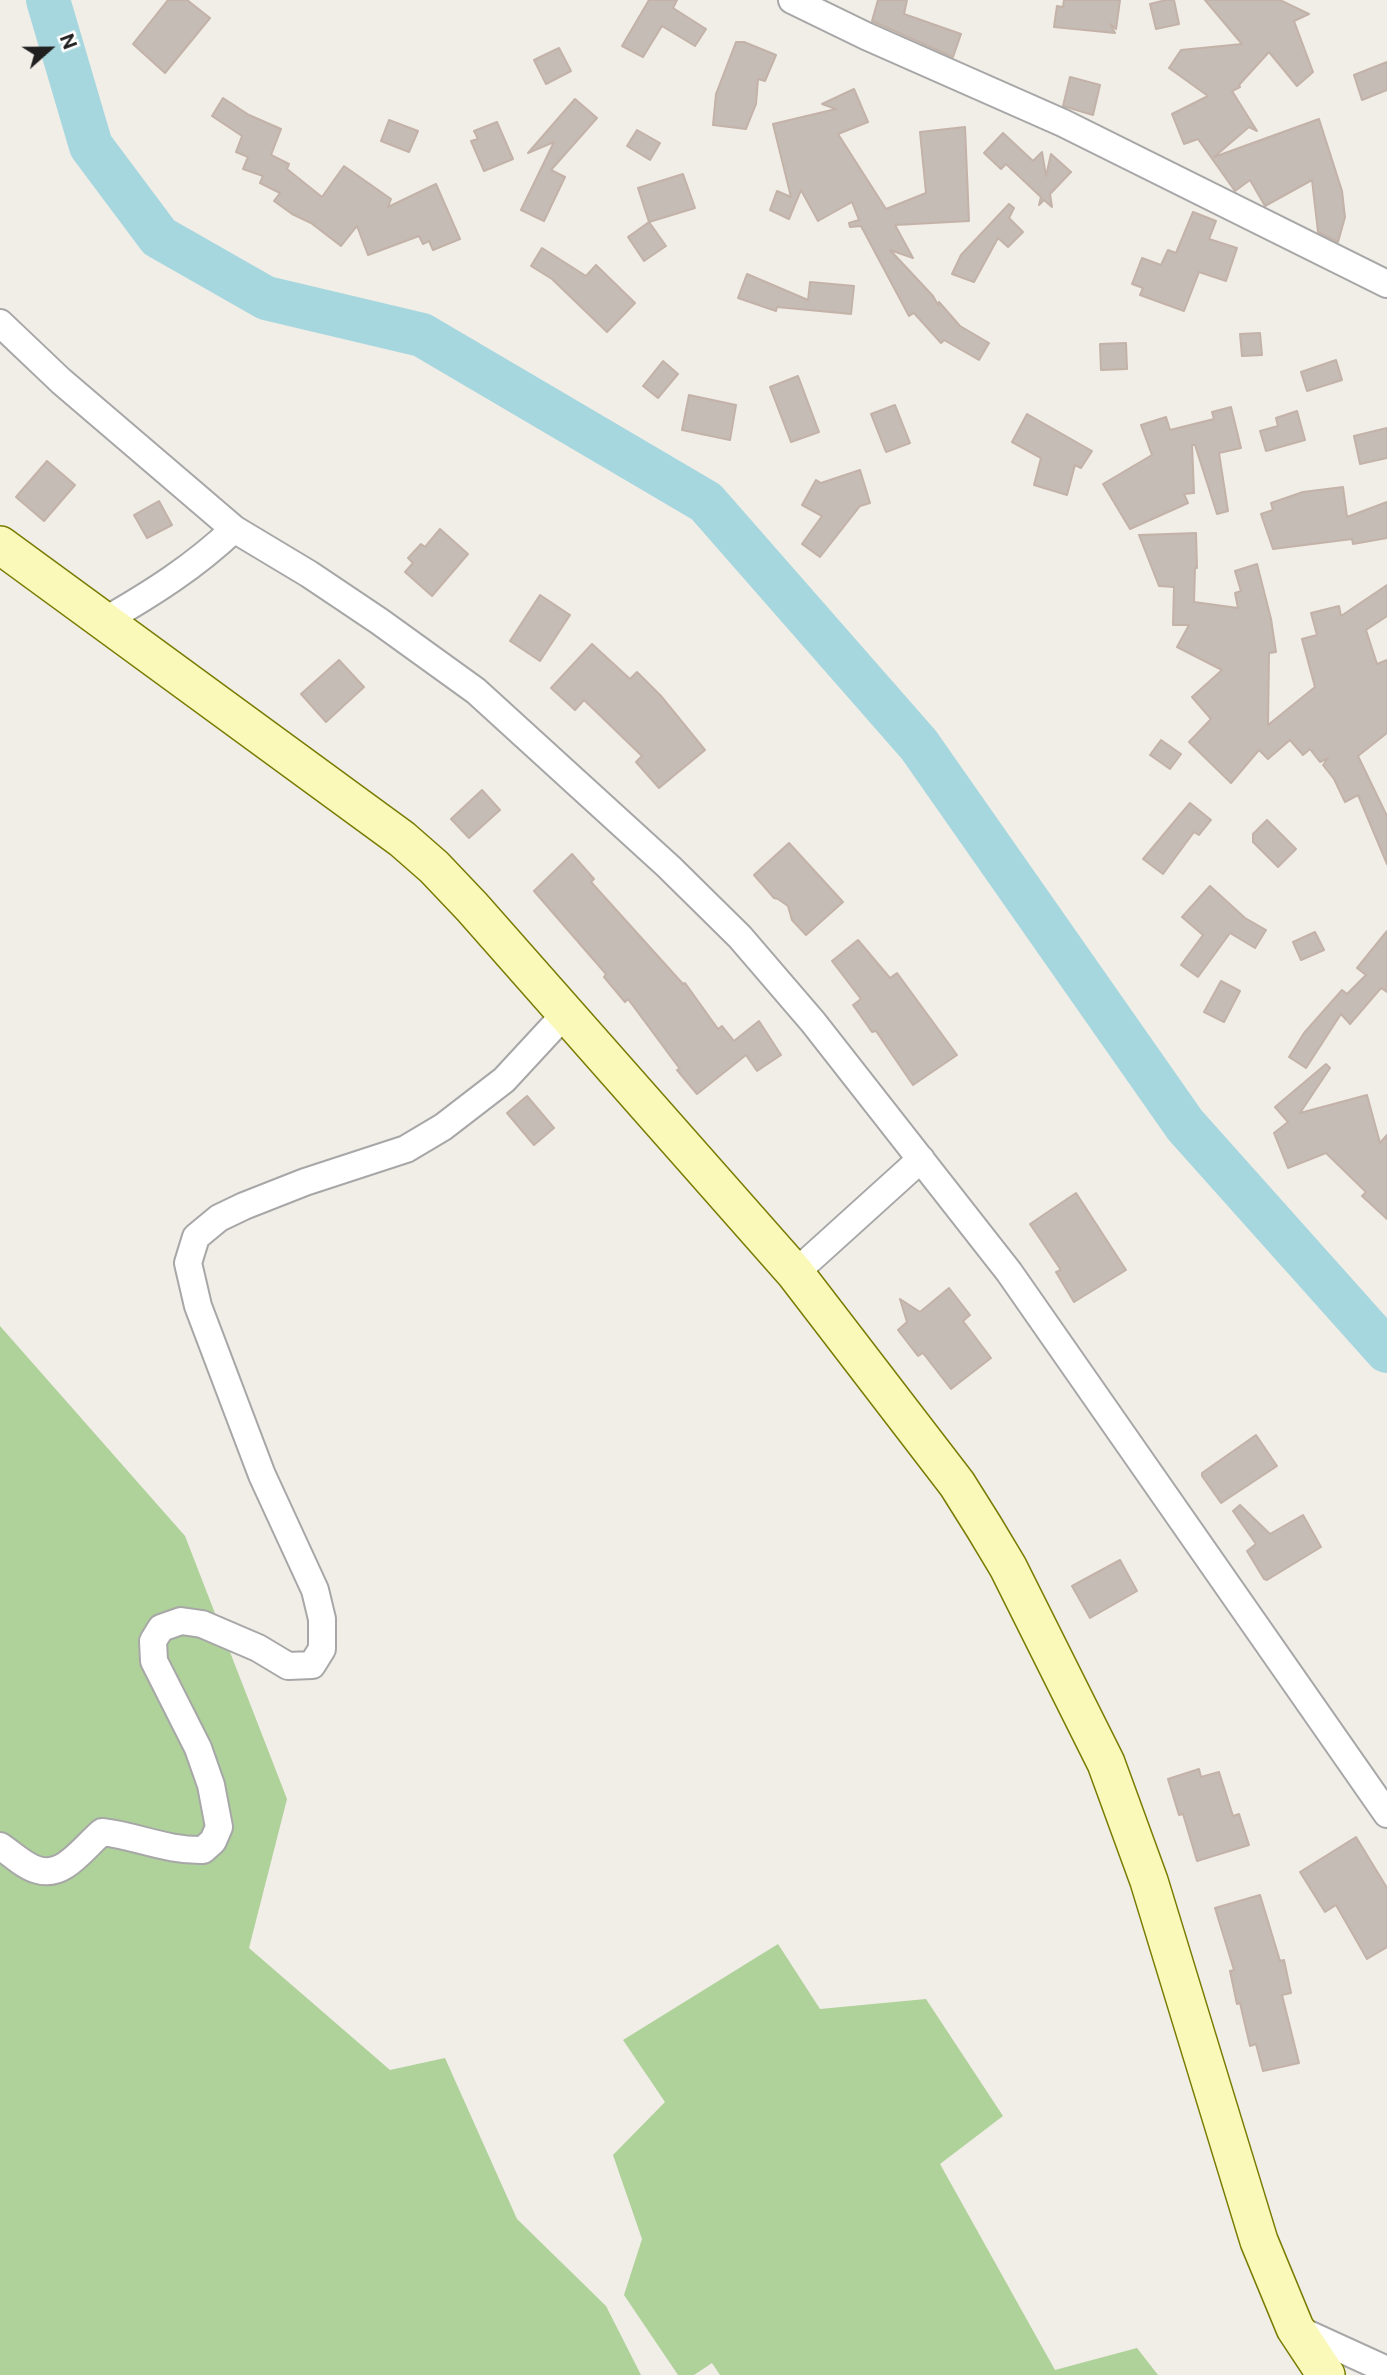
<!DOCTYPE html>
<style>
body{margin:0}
#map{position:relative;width:1387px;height:2375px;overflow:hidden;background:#f1ede7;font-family:"Public Sans",sans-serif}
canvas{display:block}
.north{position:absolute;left:14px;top:14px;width:70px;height:70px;-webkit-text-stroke:5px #fff;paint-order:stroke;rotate:69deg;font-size:19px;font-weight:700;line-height:28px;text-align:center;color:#202020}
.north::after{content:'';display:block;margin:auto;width:24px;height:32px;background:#202020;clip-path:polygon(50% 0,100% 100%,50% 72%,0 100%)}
</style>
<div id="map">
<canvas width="1387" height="2375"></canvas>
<div class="north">N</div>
</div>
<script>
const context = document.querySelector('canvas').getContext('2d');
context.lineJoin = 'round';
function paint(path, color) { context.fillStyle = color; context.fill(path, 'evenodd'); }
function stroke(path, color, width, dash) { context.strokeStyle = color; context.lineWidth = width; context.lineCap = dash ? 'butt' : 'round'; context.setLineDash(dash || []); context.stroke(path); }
paint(new Path2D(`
 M 0,1326 L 185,1536 L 287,1799 L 249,1948 L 390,2070 L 445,2058 L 517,2219 L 606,2306 L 641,2375 L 0,2375 Z
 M 778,1944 L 820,2009 L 926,1999 L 1003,2116 L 940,2164 L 1055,2370 L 1137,2348 L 1158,2375 L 720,2375 L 712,2363 L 694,2375 L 678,2375 L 624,2295 L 642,2239 L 613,2155 L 665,2102 L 623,2040 Z`), '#afd19a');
stroke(new Path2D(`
 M 48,0 L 91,146 L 159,237 L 266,298 L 422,335 L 706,502 L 919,745 L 1185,1125 L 1387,1351`), '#a6d7df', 44);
const building = new Path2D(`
 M 168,0 L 187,0 L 210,18 L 165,73 L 133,44 Z
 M 649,0 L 677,0 L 673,8 L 706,29 L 695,46 L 662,26 L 643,57 L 622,46 Z
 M 878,0 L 907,0 L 904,14 L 961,34 L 953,57 L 872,21 Z
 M 1064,0 L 1120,0 L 1116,29 L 1110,24 L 1115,33 L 1054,27 L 1057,6 L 1063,7 Z
 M 1166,0 L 1174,0 L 1179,24 L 1156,29 L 1150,4 Z
 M 1205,0 L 1280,0 L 1309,14 L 1294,21 L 1313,72 L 1297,86 L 1269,52 L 1239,85 L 1240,87 L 1232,91 L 1257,131 L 1249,127 L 1214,157 L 1319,119 L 1342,191 L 1345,217 L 1338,242 L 1318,232 L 1312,180 L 1265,206 L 1250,180 L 1235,191 L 1198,139 L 1184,144 L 1172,114 L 1208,96 L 1169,68 L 1181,50 L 1242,44 Z
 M 736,42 L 744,42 L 776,55 L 765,81 L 758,79 L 756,104 L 746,129 L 713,125 L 716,94 Z
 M 559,48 L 571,71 L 546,84 L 534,60 Z
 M 1387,62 L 1387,90 L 1362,100 L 1354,75 Z
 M 1070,77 L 1100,85 L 1093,115 L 1063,106 Z
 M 854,89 L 868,122 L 838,134 L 886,209 L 926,193 L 920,132 L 965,127 L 969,221 L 895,225 L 913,258 L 890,250 L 933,296 L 938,305 L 939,302 L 960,326 L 989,343 L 979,360 L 944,340 L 941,343 L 914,313 L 909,316 L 861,226 L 850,227 L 849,223 L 859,220 L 852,202 L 818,221 L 801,190 L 789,219 L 770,210 L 777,191 L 791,197 L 773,124 L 836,109 L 822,104 Z
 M 223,98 L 249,115 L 281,129 L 271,155 L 289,164 L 287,169 L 322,197 L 344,166 L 391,199 L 388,207 L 436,184 L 460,239 L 433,250 L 429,241 L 423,244 L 419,236 L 368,255 L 357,226 L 341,246 L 311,223 L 292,214 L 274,201 L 280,193 L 260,183 L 263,176 L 243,169 L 248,157 L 236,152 L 242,136 L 212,116 Z
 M 575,99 L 597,118 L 551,170 L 565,177 L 544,221 L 521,210 L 554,142 L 528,153 Z
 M 389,120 L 418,131 L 409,152 L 381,141 Z
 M 497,122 L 513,159 L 484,171 L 471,141 L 478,139 L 474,131 Z
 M 637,130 L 660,143 L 650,160 L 627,146 Z
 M 1003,133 L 1033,161 L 1042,152 L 1046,176 L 1051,154 L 1071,172 L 1050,194 L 1052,207 L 1044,200 L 1039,205 L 1041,197 L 1006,164 L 1001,169 L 984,153 Z
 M 683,174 L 695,208 L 649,222 L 638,188 Z
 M 1009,204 L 1014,208 L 1009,218 L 1023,232 L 1008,247 L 998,238 L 974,282 L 952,274 L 961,255 Z
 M 1193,212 L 1216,221 L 1209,239 L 1237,248 L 1226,281 L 1199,272 L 1184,311 L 1140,295 L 1143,288 L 1132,284 L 1142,258 L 1161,265 L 1168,250 L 1176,253 Z
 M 649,222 L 666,246 L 644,261 L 628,237 Z
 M 542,248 L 586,276 L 596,265 L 635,303 L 607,332 L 552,279 L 531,266 Z
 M 747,274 L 808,300 L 810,282 L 854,286 L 851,314 L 777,307 L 776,311 L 738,298 Z
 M 1260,333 L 1262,355 L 1242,356 L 1240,334 Z
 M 1126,343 L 1127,369 L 1101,370 L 1100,344 Z
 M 1336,360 L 1342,380 L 1307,391 L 1301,372 Z
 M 663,361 L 678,374 L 658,398 L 643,386 Z
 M 798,376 L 819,432 L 791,442 L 770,387 Z
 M 689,395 L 736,405 L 730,440 L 682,430 Z
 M 895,405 L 910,443 L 886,452 L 871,414 Z
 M 1231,407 L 1241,448 L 1219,453 L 1228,511 L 1217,514 L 1195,445 L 1192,445 L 1194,493 L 1184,494 L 1188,503 L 1130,529 L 1103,484 L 1152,455 L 1141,425 L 1166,417 L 1170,430 L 1214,419 L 1212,412 Z
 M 1297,411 L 1305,440 L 1266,451 L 1260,431 L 1278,426 L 1276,418 Z
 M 1027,414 L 1092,451 L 1081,468 L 1075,465 L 1067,495 L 1034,485 L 1041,458 L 1012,442 Z
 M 1387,428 L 1387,458 L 1360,464 L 1354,436 Z
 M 47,461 L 75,485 L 44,521 L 16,497 Z
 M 860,470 L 870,503 L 860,506 L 820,557 L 802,544 L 822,516 L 802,505 L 816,480 L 821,483 Z
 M 1343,487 L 1347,517 L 1387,502 L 1387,538 L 1353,544 L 1352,539 L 1273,549 L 1261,514 L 1273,510 L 1271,503 L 1303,492 Z
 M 159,501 L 172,525 L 147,538 L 134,515 Z
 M 440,529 L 468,554 L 432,596 L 405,572 L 413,563 L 408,558 L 421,544 L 425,547 Z
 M 1196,533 L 1197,568 L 1195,568 L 1194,602 L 1238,608 L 1235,593 L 1241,591 L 1235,571 L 1257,564 L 1271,619 L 1276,652 L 1269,653 L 1268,725 L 1315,687 L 1302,639 L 1317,635 L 1311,613 L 1339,606 L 1341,616 L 1387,585 L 1387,616 L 1366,630 L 1377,664 L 1387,660 L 1387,733 L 1358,756 L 1387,816 L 1387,864 L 1358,795 L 1345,802 L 1334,779 L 1323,765 L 1328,758 L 1320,762 L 1310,749 L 1303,755 L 1290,740 L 1268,759 L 1259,750 L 1231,783 L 1189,742 L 1211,719 L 1192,697 L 1222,670 L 1177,647 L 1189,625 L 1173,625 L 1174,587 L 1159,586 L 1139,535 Z
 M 540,595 L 570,615 L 540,661 L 510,641 Z
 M 592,644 L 630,679 L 637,672 L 661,696 L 705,750 L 659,788 L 636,762 L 642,756 L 584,700 L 575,710 L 551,688 Z
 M 339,660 L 364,687 L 326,722 L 301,694 Z
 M 1161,740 L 1181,754 L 1170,769 L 1150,755 Z
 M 482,790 L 500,810 L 469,838 L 451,819 Z
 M 1190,803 L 1211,820 L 1199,835 L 1194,832 L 1163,874 L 1143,859 Z
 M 1267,820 L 1296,849 L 1278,867 L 1253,842 L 1253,834 Z
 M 789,843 L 843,902 L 806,935 L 792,920 L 788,906 L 778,899 L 774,898 L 754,875 Z
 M 572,854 L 594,879 L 591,882 L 683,984 L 685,983 L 718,1029 L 722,1026 L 734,1041 L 759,1021 L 781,1055 L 757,1071 L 746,1055 L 697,1094 L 677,1070 L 680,1069 L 628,999 L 625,1002 L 604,977 L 606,974 L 534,891 Z
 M 1210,886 L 1245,918 L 1266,930 L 1255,948 L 1230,933 L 1198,977 L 1181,965 L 1203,935 L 1182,917 Z
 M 1387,931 L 1387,992 L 1381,988 L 1350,1024 L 1341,1014 L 1306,1068 L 1289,1057 L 1304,1033 L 1342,990 L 1347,994 L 1366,975 L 1357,968 Z
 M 1315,932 L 1324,950 L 1301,960 L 1293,942 Z
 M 858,940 L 890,978 L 897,973 L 957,1055 L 913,1085 L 876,1031 L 872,1032 L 853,1005 L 861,999 L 832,961 Z
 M 1221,981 L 1240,991 L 1224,1022 L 1204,1012 Z
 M 1326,1064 L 1330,1068 L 1300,1113 L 1367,1095 L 1380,1143 L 1387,1135 L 1387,1219 L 1362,1196 L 1366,1192 L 1326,1153 L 1288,1168 L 1274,1133 L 1288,1122 L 1275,1107 Z
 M 527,1096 L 554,1128 L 534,1145 L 507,1113 Z
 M 1076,1193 L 1126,1270 L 1074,1302 L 1056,1272 L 1061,1270 L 1030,1224 Z
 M 949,1288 L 970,1315 L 963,1321 L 991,1358 L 951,1389 L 923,1353 L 918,1356 L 898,1330 L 907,1322 L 900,1299 L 920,1312 Z
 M 1256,1435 L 1277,1466 L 1221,1503 L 1202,1476 L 1202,1473 Z
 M 1240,1505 L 1270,1534 L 1303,1515 L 1321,1547 L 1267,1580 L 1264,1579 L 1247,1551 L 1256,1544 L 1233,1511 Z
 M 1120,1560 L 1137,1591 L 1090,1618 L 1072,1586 Z
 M 1199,1769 L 1201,1777 L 1219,1772 L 1233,1816 L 1239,1814 L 1249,1845 L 1197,1861 L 1183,1814 L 1179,1815 L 1168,1779 Z
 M 1356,1837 L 1387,1888 L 1387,1947 L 1367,1959 L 1336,1905 L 1325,1912 L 1300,1872 Z
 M 1260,1895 L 1280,1961 L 1284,1960 L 1291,1993 L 1282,1995 L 1299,2063 L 1263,2071 L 1256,2044 L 1250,2046 L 1240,2003 L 1237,2004 L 1230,1971 L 1234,1970 L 1215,1908 Z`);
paint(building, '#c6bcb6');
stroke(building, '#c3b2a8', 2);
const street = new Path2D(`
 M 792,0 L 866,36 L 1063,123 L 1387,284
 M 0,323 L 61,381 L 234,529 L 309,574 L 379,621 L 476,691 L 669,867 L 740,937 L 813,1022 L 1009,1272 L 1387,1814
 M 104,621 C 151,594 194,567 234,529
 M 795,1273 L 921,1159
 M 0,1846 C 11,1853 25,1867 38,1870 C 64,1878 84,1847 102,1832 C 137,1836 167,1851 203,1850 L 213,1841 L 219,1827 L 211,1785 L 198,1748 L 154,1661 L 153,1641 L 161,1628 L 181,1621 L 202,1624 L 258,1648 L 288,1666 L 312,1665 L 322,1649 L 322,1619 L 315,1590 L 262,1475 L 198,1306 L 188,1263 L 196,1237 L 219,1218 L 244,1206 L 305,1182 L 406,1149 L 443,1127 L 504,1080 L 566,1013
 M 1295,2328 L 1387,2370`);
const secondary = new Path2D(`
 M 0,545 L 402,839 L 434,867 L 472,907 L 795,1273 L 957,1484 L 984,1527 L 1008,1567 L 1106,1763 L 1149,1881 L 1259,2241 L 1295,2328 L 1326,2375`);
stroke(street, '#a7a7a7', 30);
stroke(secondary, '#797c02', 40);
stroke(street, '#fff', 26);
stroke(secondary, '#fbf9ba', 37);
</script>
